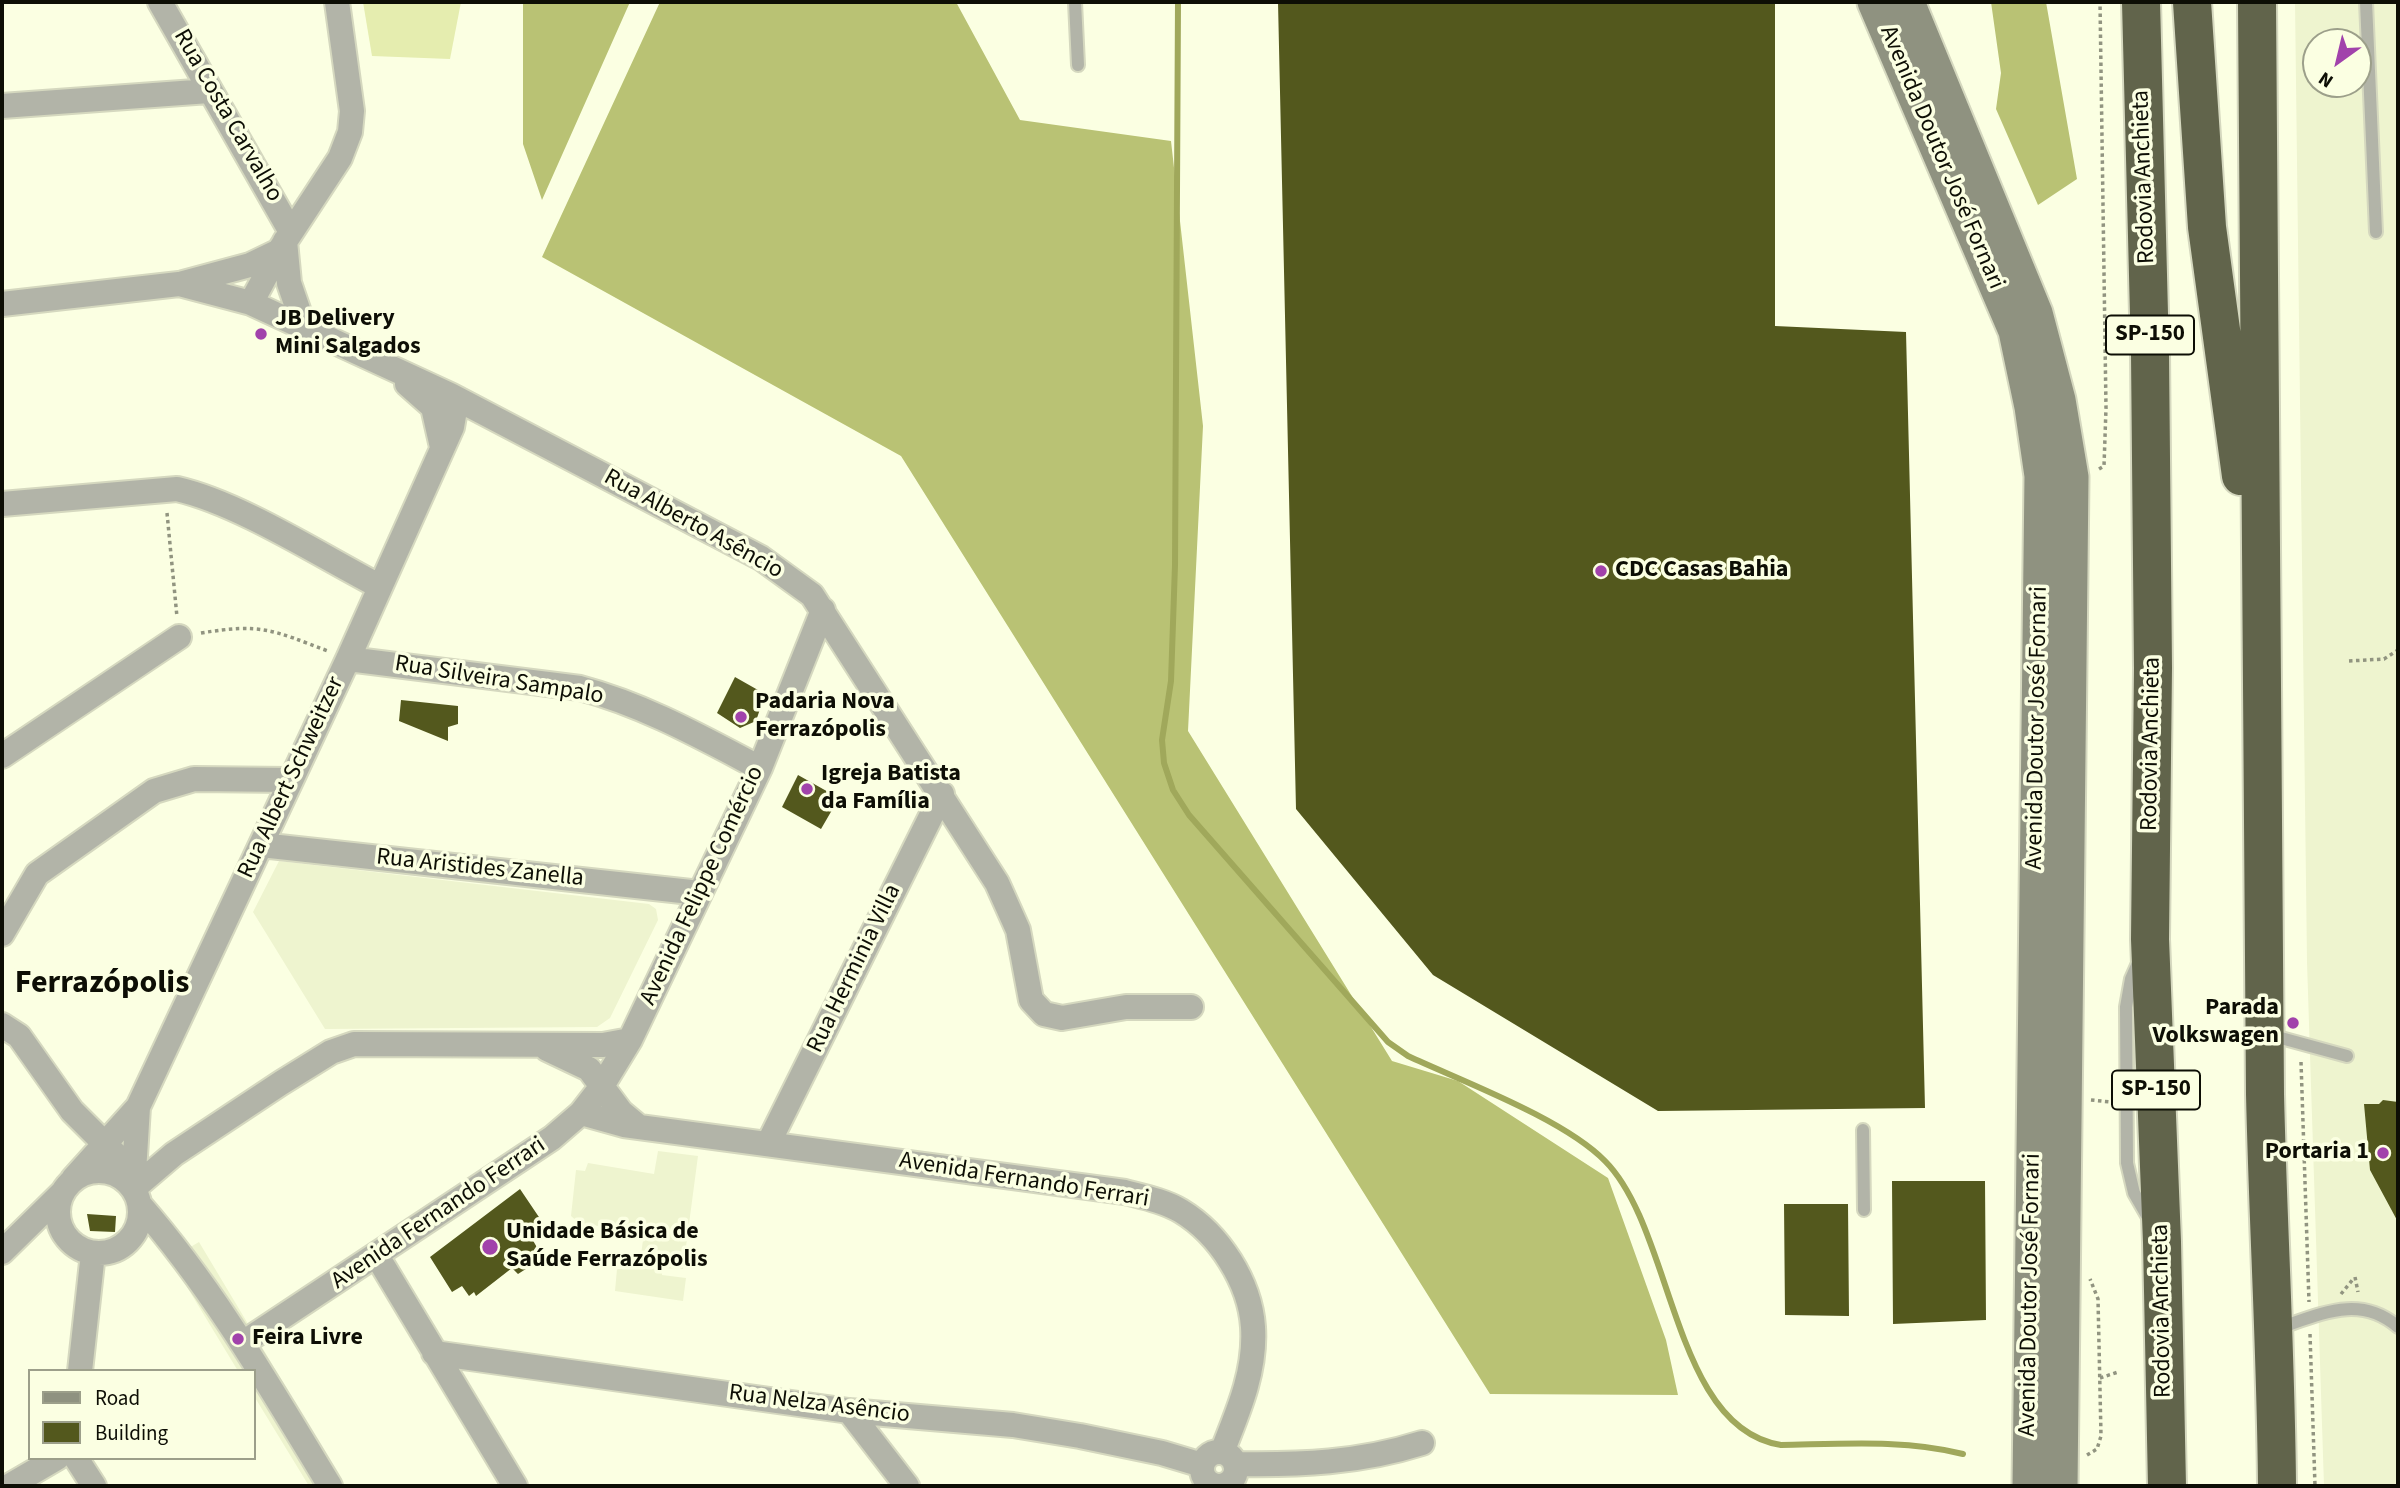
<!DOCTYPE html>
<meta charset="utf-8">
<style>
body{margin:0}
#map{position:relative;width:2400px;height:1488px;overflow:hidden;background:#fbffe2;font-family:"Source Sans 3",sans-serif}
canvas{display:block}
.frame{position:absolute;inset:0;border:4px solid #0d0e05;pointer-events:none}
.legend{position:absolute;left:28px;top:1369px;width:228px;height:91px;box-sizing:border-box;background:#fbffe2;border:2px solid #9c9f8a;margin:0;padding:9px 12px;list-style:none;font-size:21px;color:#0d0e05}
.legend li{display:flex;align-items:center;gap:14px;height:35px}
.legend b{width:35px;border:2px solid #9c9f8a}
.north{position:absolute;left:2302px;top:28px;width:70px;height:70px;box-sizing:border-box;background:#fbffe2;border:2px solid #9c9f8a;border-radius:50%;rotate:214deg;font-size:19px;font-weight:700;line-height:28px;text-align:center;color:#0d0e05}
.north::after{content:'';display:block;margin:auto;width:24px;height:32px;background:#a142ab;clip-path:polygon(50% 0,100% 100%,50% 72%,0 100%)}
</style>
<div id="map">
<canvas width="2400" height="1488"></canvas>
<div class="frame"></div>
<ul class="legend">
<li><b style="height:9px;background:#8f9280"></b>Road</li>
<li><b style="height:19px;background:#53581d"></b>Building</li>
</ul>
<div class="north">N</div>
</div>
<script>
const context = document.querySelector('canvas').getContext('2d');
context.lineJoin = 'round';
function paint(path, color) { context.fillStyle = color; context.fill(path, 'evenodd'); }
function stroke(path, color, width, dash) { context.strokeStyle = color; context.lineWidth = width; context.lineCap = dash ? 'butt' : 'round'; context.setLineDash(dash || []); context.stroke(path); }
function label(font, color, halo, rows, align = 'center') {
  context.font = font + ' "Source Sans 3",sans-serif'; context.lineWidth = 7; context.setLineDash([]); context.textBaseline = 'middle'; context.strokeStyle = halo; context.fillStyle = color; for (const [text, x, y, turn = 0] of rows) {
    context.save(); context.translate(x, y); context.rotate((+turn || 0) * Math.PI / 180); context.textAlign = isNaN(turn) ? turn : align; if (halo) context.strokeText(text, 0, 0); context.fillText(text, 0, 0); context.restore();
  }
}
paint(new Path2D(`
 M 2295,2 L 2398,2 L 2398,1486 L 2324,1486 L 2307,962 ZM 2316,42 L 2358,42 L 2358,84 L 2316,84 Z
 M 279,861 L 649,904 L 656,909 L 658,920 L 610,1018 L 597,1027 L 325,1029 L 253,912 Z
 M 658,1151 L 698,1156 L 683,1269 L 662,1268 L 662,1275 L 686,1278 L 683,1301 L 615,1291 L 617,1269 L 639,1269 L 644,1233 L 579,1223 L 571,1216 L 576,1170 L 585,1171 L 588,1163 L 654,1174 Z
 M 199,1242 L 345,1486 L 309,1486 L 254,1396 L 254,1371 L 238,1371 L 170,1259 Z`), '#eef4cf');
paint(new Path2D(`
 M 363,2 L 461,2 L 450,59 L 372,56 Z`), '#e5edaf');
paint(new Path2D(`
 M 523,2 L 630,2 L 542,200 L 523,144 Z
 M 660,2 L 956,2 L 1020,120 L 1171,141 L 1203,426 L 1188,731 L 1392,1061 L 1458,1081 L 1608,1178 L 1666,1340 L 1678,1395 L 1490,1394 L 901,456 L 542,257 Z
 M 1991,2 L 2046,2 L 2077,179 L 2038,205 L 1996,109 L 2001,73 Z`), '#b9c274');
stroke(new Path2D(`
 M 1178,2 L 1175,565 L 1171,681 L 1162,740 L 1164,763 L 1173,790 L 1189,815 L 1388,1042 L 1408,1056 C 1464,1082 1564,1119 1605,1161 C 1674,1230 1672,1428 1781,1445 C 1840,1444 1906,1439 1963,1454`), '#a0a85b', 6);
paint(new Path2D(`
 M 1278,2 L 1775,2 L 1775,326 L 1906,332 L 1925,1108 L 1658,1111 L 1433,975 L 1296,809 Z
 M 735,677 L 765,694 L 756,721 L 740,728 L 717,713 Z
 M 401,700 L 458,706 L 458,724 L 448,727 L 448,741 L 399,721 Z
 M 798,775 L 839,798 L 821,829 L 782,807 Z
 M 2383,1100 L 2398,1102 L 2398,1222 L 2370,1170 L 2364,1104 L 2379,1104 Z
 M 1892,1181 L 1985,1181 L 1986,1320 L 1893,1324 Z
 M 520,1189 L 547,1229 L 531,1237 L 543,1258 L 518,1274 L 512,1268 L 476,1296 L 474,1292 L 469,1296 L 462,1286 L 452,1292 L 430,1257 Z
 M 1784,1204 L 1848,1204 L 1849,1316 L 1785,1315 Z
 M 87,1214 L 116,1216 L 115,1232 L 90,1231 Z`), '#53581d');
const lane = new Path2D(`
 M 1075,2 L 1078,65
 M 2366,2 L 2376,232
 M 2139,961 L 2131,979 L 2126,1007 L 2127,1163 L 2134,1193 L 2149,1219
 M 2270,1035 L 2347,1056
 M 1863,1130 L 1864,1210
 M 2279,1328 C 2321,1314 2360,1294 2398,1327`);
const street = new Path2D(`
 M 160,2 L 291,232
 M 2,106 L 209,91
 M 285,241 L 289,283 L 303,324
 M 183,283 L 250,265 L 279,251
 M 251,303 L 279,251 L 340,158 L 350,132 L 352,111 L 337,2
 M 2,304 L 179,284 L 251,303 L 450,395 L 761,558 L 812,595 L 997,883 L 1018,930 L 1031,1000 L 1044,1014 L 1062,1018 L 1126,1007 L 1191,1007
 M 407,384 L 433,407 L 442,447
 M 2,504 L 177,489 C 239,503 321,556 379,586
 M 348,659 L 580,688 C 644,705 701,737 760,768
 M 2,756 L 179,637
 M 261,845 L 700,893
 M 2,934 L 37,874 L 154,791 L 194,779 L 290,780
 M 2,1025 L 19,1036 L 72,1111 L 116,1155
 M 547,1049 L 589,1069 L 621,1112 L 639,1127
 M 581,1113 L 624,1125 L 1125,1192 C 1144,1197 1164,1201 1181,1211 C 1219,1234 1250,1282 1253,1327 C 1256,1371 1238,1412 1222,1452
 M 768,1144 L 942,794
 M58 1212a41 41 0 1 1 82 0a41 41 0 1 1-82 0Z
 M 73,1179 L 138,1107 L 348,659 L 452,427 L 455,410 L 450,395
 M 133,1189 L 174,1154 L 281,1083 L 331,1052 L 354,1044 L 603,1045 L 630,1040
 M 133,1189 L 138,1107
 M 140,1205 C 215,1291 271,1389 330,1486
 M 2,1252 L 63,1192
 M 377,1256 L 515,1486
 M 243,1343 L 552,1138 L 581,1113 L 602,1086 L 630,1040 L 760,768 L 823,610
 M 434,1353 L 849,1411 L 1013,1425 L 1080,1436 L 1162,1453 L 1202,1465
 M 80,1371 L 93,1253
 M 849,1411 L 907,1486
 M1202 1469a17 17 0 1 1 34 0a17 17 0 1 1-34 0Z
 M 76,1458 L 94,1486
 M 1235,1464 C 1300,1465 1359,1463 1422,1443
 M 9,1486 L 57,1458`);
const secondary = new Path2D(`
 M 1874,2 L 2015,331 L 2031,407 L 2041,476 L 2029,1486
 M 1908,2 L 2036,313 L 2059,400 L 2072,477 L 2061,1486`);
const highway = new Path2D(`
 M 2141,2 L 2150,353 L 2153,668 L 2150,939 L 2162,1242 L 2167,1486
 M 2192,2 L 2207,227 L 2241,476
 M 2257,2 L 2265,1094 C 2268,1225 2276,1355 2277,1486`);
stroke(lane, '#d5d8bf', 16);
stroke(street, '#d5d8bf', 28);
stroke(secondary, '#d5d8bf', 37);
stroke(highway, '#d5d8bf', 42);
stroke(new Path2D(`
 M 2099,469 L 2104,466 L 2106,408 L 2100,2
 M 167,513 L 177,617
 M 201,633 C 262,623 272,630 328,651
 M 2349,661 L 2384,659 L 2398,650
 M 2301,1062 L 2309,1302
 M 2091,1100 L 2111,1102
 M 2355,1277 L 2358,1292
 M 2341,1294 L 2354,1278
 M 2310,1334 L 2315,1486
 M 2100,1378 L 2118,1372
 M 2087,1455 L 2097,1449 L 2101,1436 L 2098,1299 L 2090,1279`), '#919480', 3.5, [3.5, 3.5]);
stroke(lane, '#b2b4a8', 12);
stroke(street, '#b2b4a8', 24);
stroke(secondary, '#8f9280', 33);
stroke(highway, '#61644b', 38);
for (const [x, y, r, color] of [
 [261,334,7,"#a142ab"],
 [1601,571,7,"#a142ab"],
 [741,717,7,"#a142ab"],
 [807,789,7,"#a142ab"],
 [2293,1023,7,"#a142ab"],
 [2383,1153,7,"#a142ab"],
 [490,1247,9,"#a142ab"],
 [238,1339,7,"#a142ab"]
]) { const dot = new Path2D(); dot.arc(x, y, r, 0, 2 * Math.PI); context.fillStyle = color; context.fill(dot); stroke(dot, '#fbffe2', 2.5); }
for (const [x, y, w] of [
 [2150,335,88],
 [2156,1090,88]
]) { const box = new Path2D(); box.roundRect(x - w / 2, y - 19.5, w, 39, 5); context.fillStyle = '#fbffe2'; context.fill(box); stroke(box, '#0d0e05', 2); }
label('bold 23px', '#0d0e05', null, [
 ["SP-150",2150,335],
 ["SP-150",2156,1090]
]);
label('24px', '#0d0e05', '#fbffe2', [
 ["Rua Costa Carvalho",227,116,60],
 ["Avenida Doutor José Fornari",1941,158,67],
 ["Rodovia Anchieta",2145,177,-92],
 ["Rua Alberto Asêncio",693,525,29],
 ["Rua Silveira Sampalo",499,681,9],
 ["Avenida Doutor José Fornari",2038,728,-89],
 ["Rodovia Anchieta",2152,744,-89],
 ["Rua Albert Schweitzer",292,778,-65],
 ["Rua Aristides Zanella",480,869,6],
 ["Avenida Felippe Comércio",703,886,-65],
 ["Rua Herminia Villa",855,969,-64],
 ["Avenida Fernando Ferrari",1024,1181,9],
 ["Avenida Fernando Ferrari",439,1214,-34],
 ["Avenida Doutor José Fornari",2031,1295,-89],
 ["Rodovia Anchieta",2163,1311,-91],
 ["Rua Nelza Asêncio",819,1405,7]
]);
label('bold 24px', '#0d0e05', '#fbffe2', [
 ["JB Delivery",275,320],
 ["Mini Salgados",275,348],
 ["CDC Casas Bahia",1615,571],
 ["Padaria Nova",755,703],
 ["Ferrazópolis",755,731],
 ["Igreja Batista",821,775],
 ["da Família",821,803],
 ["Parada",2279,1009,"right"],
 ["Volkswagen",2279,1037,"right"],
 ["Portaria 1",2369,1153,"right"],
 ["Unidade Básica de",506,1233],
 ["Saúde Ferrazópolis",506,1261],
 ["Feira Livre",252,1339]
], 'left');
label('bold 32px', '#0d0e05', '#fbffe2', [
 ["Ferrazópolis",102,985]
]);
</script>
